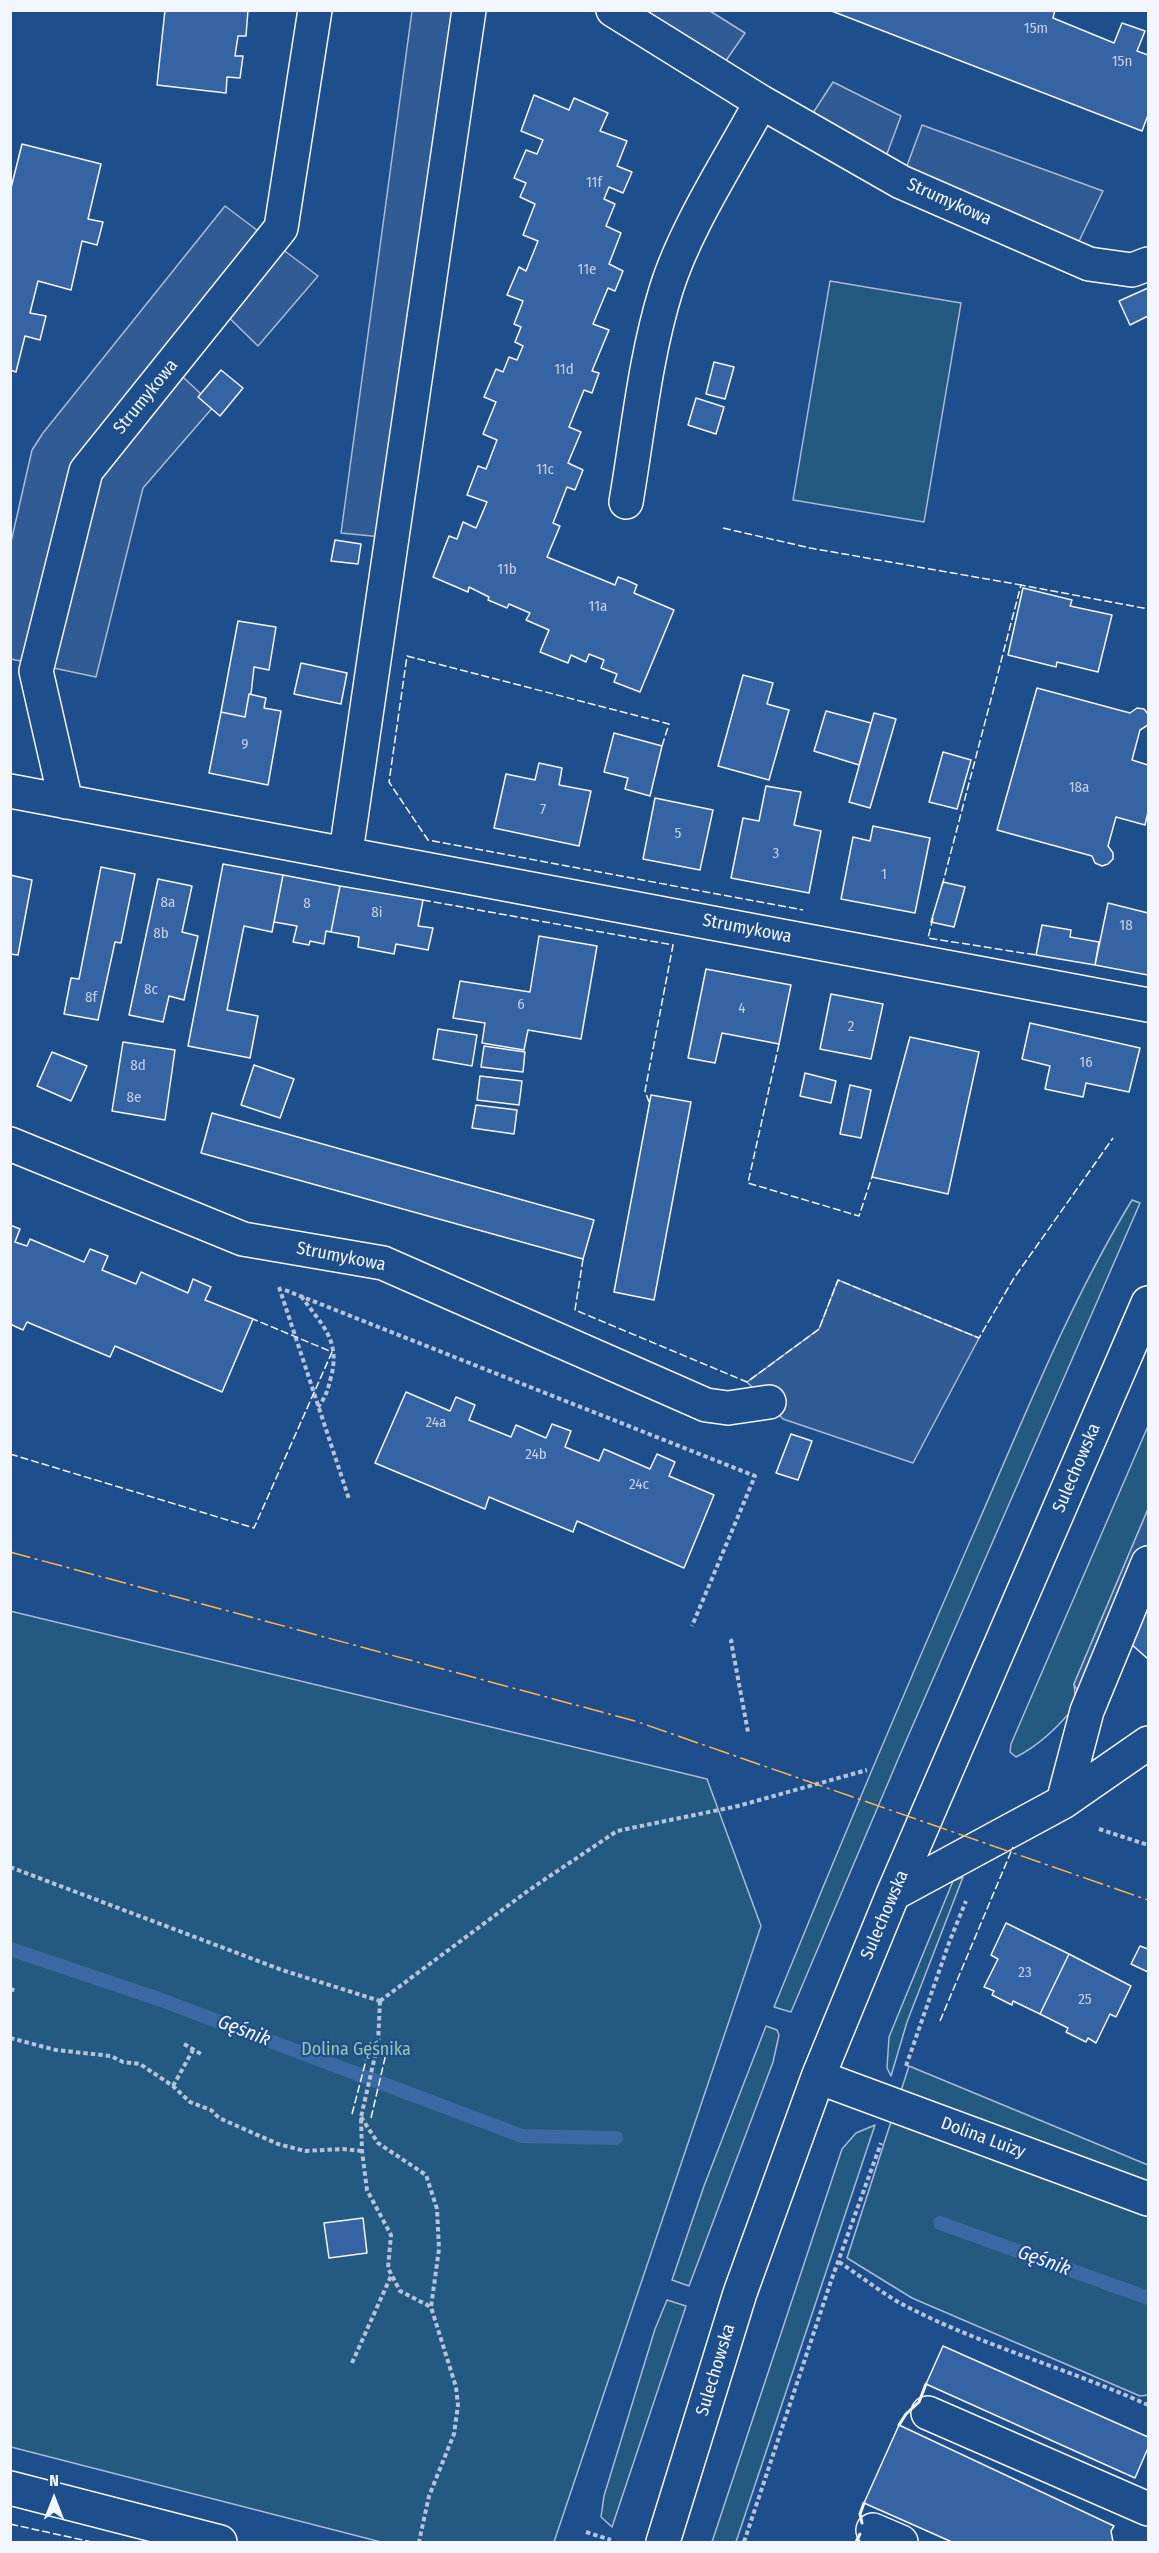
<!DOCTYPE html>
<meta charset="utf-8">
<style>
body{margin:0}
#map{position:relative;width:1159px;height:2553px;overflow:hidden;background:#1f4e8c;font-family:"Fira Sans Condensed",sans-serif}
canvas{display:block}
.frame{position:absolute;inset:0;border:12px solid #f2f6ff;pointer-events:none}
.north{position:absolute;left:24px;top:2469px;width:60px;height:60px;-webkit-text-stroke:4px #1f4e8c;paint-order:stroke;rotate:0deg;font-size:16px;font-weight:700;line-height:24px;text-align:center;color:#f2f6ff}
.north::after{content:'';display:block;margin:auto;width:21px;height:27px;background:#f2f6ff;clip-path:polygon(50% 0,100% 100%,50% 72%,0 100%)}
</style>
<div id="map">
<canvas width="1159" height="2553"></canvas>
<div class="frame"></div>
<div class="north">N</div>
</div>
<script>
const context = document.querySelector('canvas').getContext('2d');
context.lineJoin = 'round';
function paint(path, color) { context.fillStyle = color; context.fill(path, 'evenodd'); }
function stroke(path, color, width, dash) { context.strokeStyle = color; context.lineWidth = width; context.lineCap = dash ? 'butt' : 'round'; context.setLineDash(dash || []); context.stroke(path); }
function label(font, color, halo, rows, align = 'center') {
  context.font = font + ' "Fira Sans Condensed",sans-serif'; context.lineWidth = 4.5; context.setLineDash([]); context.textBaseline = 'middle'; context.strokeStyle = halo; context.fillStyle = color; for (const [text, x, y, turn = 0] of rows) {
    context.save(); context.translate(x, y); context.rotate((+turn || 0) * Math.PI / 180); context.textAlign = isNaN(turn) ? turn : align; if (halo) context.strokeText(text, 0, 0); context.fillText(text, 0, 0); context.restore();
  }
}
const green = new Path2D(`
 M 830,281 L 961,303 L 924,522 L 793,500 Z
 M 1132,1200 L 1140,1203 L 899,1757 L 791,2012 L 774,2007 C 840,1844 908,1683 978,1523 C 1026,1413 1070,1302 1132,1200 Z
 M 1148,1426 L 1148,1509 L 1074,1684 L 1076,1705 C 1060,1725 1040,1745 1016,1757 L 1010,1752 L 1011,1744 Z
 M 10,1611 L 707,1779 L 761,1926 L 554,2542 L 381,2542 L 11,2447 Z
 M 963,1877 L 907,2022 L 891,2076 L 887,2068 L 889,2037 L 953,1881 Z
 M 766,2026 L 777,2030 L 779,2035 L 773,2062 L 689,2286 L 672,2280 L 704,2186 Z
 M 909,2066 L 1148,2165 L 1148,2395 L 1140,2396 L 912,2298 L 847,2258 Z
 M 875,2125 L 736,2542 L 712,2542 L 842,2149 L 856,2133 Z
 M 667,2300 L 686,2306 L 612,2527 L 601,2517 L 604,2496 L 655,2329 Z`);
paint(green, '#245a82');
stroke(green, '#a8bbd7', 1.5);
const parking = new Path2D(`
 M 412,11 L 470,11 L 392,538 L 341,533 Z
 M 613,11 L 710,11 L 745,33 L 716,75 Z
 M 833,82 L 901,116 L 881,170 L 804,127 Z
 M 922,125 L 1103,191 L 1072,256 L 901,182 Z
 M 225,206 L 318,276 L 258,346 L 218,307 L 171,366 L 214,406 L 143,488 L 96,677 L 11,659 L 11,542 L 32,450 L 43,433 Z
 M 838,1280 L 979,1338 L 913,1463 L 783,1419 L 747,1382 L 819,1329 Z
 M 1148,1509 L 1148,1563 L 1087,1711 L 1074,1684 Z`);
paint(parking, '#305b95');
stroke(parking, '#a8bbd7', 1.5);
stroke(new Path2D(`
 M 10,1949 L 156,1998 L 522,2136 L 616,2138
 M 940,2223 L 1148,2298`), '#3b69a3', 14);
const building = new Path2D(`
 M 165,10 L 248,10 L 246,36 L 238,36 L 235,56 L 243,56 L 240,78 L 227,77 L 226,93 L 157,85 Z
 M 829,10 L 1055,10 L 1053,18 L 1114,43 L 1122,23 L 1145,31 L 1137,51 L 1148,55 L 1148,115 L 1142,131 Z
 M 534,95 L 569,110 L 574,98 L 608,113 L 600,131 L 627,141 L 617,166 L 632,172 L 623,193 L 609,187 L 604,199 L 615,204 L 606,226 L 621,233 L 609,264 L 623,271 L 615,291 L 608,288 L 593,324 L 609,330 L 592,371 L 599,373 L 592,393 L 584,390 L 569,427 L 581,432 L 568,463 L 583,470 L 575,490 L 567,487 L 553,523 L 560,526 L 547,557 L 615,585 L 618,577 L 626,580 L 637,585 L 634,593 L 674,610 L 640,692 L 614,682 L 617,674 L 601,668 L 604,660 L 589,654 L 586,662 L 571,655 L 568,663 L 540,652 L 549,630 L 526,620 L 530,613 L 509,604 L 507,608 L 488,600 L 489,597 L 469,587 L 468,592 L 433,577 L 449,536 L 457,539 L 463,522 L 476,528 L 487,502 L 467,495 L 478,466 L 486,469 L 497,440 L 483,434 L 496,402 L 484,397 L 496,369 L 503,372 L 509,357 L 517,360 L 523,346 L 515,342 L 521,327 L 514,324 L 523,301 L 507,295 L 519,267 L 526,271 L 538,241 L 523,235 L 535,204 L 520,197 L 526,183 L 514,178 L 526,150 L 537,154 L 543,140 L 521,131 Z
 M 22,144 L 101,164 L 88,219 L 103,222 L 97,245 L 82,241 L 71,290 L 38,281 L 30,313 L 46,316 L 40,340 L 25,336 L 16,372 L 10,370 L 10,192 Z
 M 1148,288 L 1148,316 L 1130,325 L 1119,301 Z
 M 714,362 L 734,367 L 725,399 L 706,394 Z
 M 221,370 L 243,388 L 220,416 L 198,397 Z
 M 696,398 L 724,407 L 716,434 L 688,425 Z
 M 335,540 L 361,544 L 358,564 L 331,561 Z
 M 1023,588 L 1072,600 L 1070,606 L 1112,615 L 1098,672 L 1057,662 L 1056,667 L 1008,655 Z
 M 238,621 L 276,627 L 269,670 L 254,667 L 251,694 L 249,694 L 245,717 L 221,712 Z
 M 301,663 L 347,673 L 341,704 L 294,694 Z
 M 743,675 L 773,683 L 767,704 L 789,710 L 769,780 L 718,766 Z
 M 1037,688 L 1130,713 L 1137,708 L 1144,709 L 1148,714 L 1148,725 L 1140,730 L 1132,760 L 1148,765 L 1148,812 L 1145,825 L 1116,817 L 1108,846 L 1113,853 L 1113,859 L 1108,864 L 1102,866 L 1095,863 L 1092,856 L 997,830 Z
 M 249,694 L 266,698 L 264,708 L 281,711 L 268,785 L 209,773 L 221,712 L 245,717 Z
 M 826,711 L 871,723 L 859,765 L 814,751 Z
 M 874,713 L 896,719 L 870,808 L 849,802 Z
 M 614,733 L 662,746 L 650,796 L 625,789 L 628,778 L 604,772 Z
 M 943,752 L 971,760 L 957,809 L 929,802 Z
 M 539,763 L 562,768 L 559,785 L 591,791 L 579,846 L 494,828 L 506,774 L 535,780 Z
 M 766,786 L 801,792 L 794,825 L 821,831 L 809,893 L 731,878 L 743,818 L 759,821 Z
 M 655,798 L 713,810 L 700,870 L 643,859 Z
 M 873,826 L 930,838 L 915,913 L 841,899 L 853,837 L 870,841 Z
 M 223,864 L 283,875 L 272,932 L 244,926 L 227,1010 L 258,1016 L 250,1058 L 188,1046 Z
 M 101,867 L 135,874 L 121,943 L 115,942 L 98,1020 L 64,1014 L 71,978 L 79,979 Z
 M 10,875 L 32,880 L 18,955 L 10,954 Z
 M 283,875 L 340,886 L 331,932 L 326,931 L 324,944 L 310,941 L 309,945 L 293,942 L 297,926 L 274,922 Z
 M 158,879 L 192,886 L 182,932 L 198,936 L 184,1000 L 169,996 L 163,1022 L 129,1015 Z
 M 943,882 L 965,887 L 954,927 L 931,922 Z
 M 340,886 L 423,900 L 418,926 L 433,928 L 428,950 L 396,944 L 394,954 L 358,947 L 359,937 L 331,932 Z
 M 1108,903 L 1148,913 L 1148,975 L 1095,965 Z
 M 1042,925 L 1071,930 L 1070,937 L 1099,942 L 1095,965 L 1036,955 Z
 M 539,936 L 597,946 L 581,1039 L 528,1030 L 524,1050 L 482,1043 L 485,1023 L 453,1018 L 460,981 L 530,992 Z
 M 706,969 L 791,985 L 779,1044 L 722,1033 L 715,1063 L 688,1058 Z
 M 831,994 L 883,1004 L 871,1059 L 820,1049 Z
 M 1030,1023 L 1140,1048 L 1129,1092 L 1086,1083 L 1083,1097 L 1045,1089 L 1050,1066 L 1022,1059 Z
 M 438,1029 L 477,1035 L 472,1066 L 433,1059 Z
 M 910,1037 L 979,1052 L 948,1194 L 872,1177 Z
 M 123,1042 L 175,1050 L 165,1120 L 112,1111 Z
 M 484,1046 L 525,1052 L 523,1072 L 481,1067 Z
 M 52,1052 L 87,1066 L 71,1101 L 37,1086 Z
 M 254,1065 L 294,1079 L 280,1118 L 241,1105 Z
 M 805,1073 L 836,1081 L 831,1103 L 800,1096 Z
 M 480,1076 L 522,1081 L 519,1105 L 477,1100 Z
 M 850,1085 L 871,1090 L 861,1138 L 840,1134 Z
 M 651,1095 L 691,1102 L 654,1300 L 614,1292 Z
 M 476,1105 L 517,1110 L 514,1134 L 472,1128 Z
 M 212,1113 L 594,1220 L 583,1259 L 201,1153 Z
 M 10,1225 L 20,1229 L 15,1242 L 27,1246 L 30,1239 L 84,1262 L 90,1249 L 108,1256 L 102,1270 L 136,1284 L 141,1272 L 188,1293 L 193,1279 L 211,1287 L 205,1300 L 253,1319 L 222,1392 L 115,1346 L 110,1357 L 27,1322 L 23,1330 L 10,1324 Z
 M 406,1392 L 450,1411 L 456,1397 L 475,1405 L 469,1420 L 511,1437 L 516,1425 L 546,1438 L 552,1424 L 571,1431 L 565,1447 L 599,1461 L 604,1449 L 650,1469 L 657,1454 L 675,1462 L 669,1476 L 714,1495 L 684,1568 L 577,1521 L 573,1532 L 489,1497 L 485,1509 L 375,1463 Z
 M 791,1434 L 812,1441 L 798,1480 L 776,1473 Z
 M 1148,1599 L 1148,1659 L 1130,1643 Z
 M 1006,1923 L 1069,1954 L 1040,2014 L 1013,2001 L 1012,2005 L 992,1995 L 994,1991 L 984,1987 L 998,1959 L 991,1955 Z
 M 1140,1946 L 1148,1949 L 1148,1972 L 1131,1964 Z
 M 1069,1954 L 1131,1986 L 1116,2017 L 1110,2014 L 1096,2043 L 1088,2038 L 1086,2042 L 1066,2032 L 1068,2028 L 1040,2014 Z
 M 363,2218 L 367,2253 L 329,2258 L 324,2223 Z
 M 943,2346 L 1148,2437 L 1148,2448 L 1135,2478 L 926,2384 Z
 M 899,2425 L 1114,2526 L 1111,2531 L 1113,2542 L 952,2542 L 864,2503 Z`);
paint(building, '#3563a3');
stroke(building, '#f2f6ff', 1.5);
const minor = new Path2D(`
 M 613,10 L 761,102 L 901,182 L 1089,264 L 1132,270 L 1148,264
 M 626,502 C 638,432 645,358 666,290 C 685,228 730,160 761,102
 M 10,791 L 1148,1005
 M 66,802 L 36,671 L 86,471 L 281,228 L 315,10
 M 346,852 L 469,10
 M 10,1144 L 243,1239 L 383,1263 L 706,1405 L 728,1408 L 769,1402
 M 1063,1802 L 1087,1711 L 1148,1563
 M 893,1894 L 1063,1802 L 1148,1743
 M 818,2077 L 1148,2199
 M 928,2413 L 1148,2509
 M 10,2488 L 220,2542
 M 873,2530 L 901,2542
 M 663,2542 L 740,2293 L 818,2077 L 893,1894 L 1148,1303`);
stroke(minor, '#f2f6ff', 36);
stroke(new Path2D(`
 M 279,1287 L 349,1499
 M 285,1290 L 755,1476 L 692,1626
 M 301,1296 C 321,1324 341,1340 331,1377 C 328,1389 326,1397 318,1407
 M 733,1640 L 731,1641 L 748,1732
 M 1099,1829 L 1148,1845
 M 10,1867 L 282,1970 L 380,2001
 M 10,1989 L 16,1991
 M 380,2001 L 529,1890 L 617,1831 L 738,1806 L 867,1770
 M 380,2001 L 378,2043 L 361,2117 L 362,2151 L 367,2190 L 391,2235 L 388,2268 L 400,2291 L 431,2307
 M 10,2038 L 56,2050 L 111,2056 L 123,2062 L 140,2064 L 173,2086 L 190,2102 L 211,2110 L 219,2118 L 278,2144 L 305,2151 L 343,2149 L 362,2151
 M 184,2044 L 201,2054
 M 906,2066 L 950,1940 L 966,1901
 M 173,2086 L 193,2050
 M 361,2117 L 378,2143 L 426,2175 L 437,2209 L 439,2249 L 431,2307 L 456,2387 L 458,2405 L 454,2434 L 429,2496 L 419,2542
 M 839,2262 C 859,2275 879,2291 900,2303 C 979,2345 1067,2368 1148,2405
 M 352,2363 L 391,2276
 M 586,2532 L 611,2540
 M 744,2542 L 831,2281 L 881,2143`), '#b3c4dc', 4, [4.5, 3]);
stroke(minor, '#1f4e8c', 33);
stroke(new Path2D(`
 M 723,528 L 810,548 L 1021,585
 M 662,746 L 669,724 L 407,656 L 389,782 L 428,840 L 803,910
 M 942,886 L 1021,585 L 1148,609
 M 423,900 L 673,945 L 645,1091 L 649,1102
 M 933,918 L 928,938 L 1036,955
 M 779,1044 L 748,1183 L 859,1216 L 872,1177
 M 583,1259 L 575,1310 L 747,1382 L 819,1329 L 838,1280 L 979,1338 L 1014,1278 L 1113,1138
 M 10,1454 L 254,1528 L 332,1352 L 253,1319
 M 940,2021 L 1013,1847
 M 352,2114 L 371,2041
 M 371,2118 L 388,2045
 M 10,2524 L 92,2542`), '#f2f6ff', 1.5, [8, 3]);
stroke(new Path2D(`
 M 899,2425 L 906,2414 L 919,2402 L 926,2384
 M 862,2523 L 860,2514 L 864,2503
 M 856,2542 L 860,2534`), '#f2f6ff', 3);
stroke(new Path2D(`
 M 10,1552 L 635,1721 L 1148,1900`), '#ffb74d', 1.5, [21, 4.5, 3, 4.5]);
label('15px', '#c3d1e8', null, [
 ["15m",1036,29],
 ["15n",1122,62],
 ["11f",594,183],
 ["11e",587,270],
 ["11d",564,370],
 ["11c",545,470],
 ["11b",507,570],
 ["11a",598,607],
 ["9",245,745],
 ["18a",1079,788],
 ["7",543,810],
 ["5",678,834],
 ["3",776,854],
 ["1",884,875],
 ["8a",168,903],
 ["8",307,904],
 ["8i",377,913],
 ["18",1126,926],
 ["8b",161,934],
 ["8c",151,990],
 ["8f",91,998],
 ["6",521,1005],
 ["4",742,1009],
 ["2",851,1027],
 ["16",1086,1063],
 ["8d",138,1066],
 ["8e",134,1098],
 ["24a",436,1423],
 ["24b",536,1455],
 ["24c",639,1485],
 ["23",1025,1973],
 ["25",1085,2000]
]);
label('18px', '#f2f6ff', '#1f4e8c', [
 ["Strumykowa",949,202,24],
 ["Strumykowa",146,397,-51],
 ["Strumykowa",747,929,11],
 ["Strumykowa",341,1257,11],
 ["Sulechowska",1077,1468,-67],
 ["Sulechowska",885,1915,-67],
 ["Dolina Luizy",983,2138,20],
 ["Sulechowska",716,2370,-73]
]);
label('18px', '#97c8a6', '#1f4e8c', [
 ["Dolina Gęśnika",356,2050]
]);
label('italic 20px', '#f2f6ff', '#1f4e8c', [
 ["Gęśnik",244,2031,21],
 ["Gęśnik",1044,2261,20]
]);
</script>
